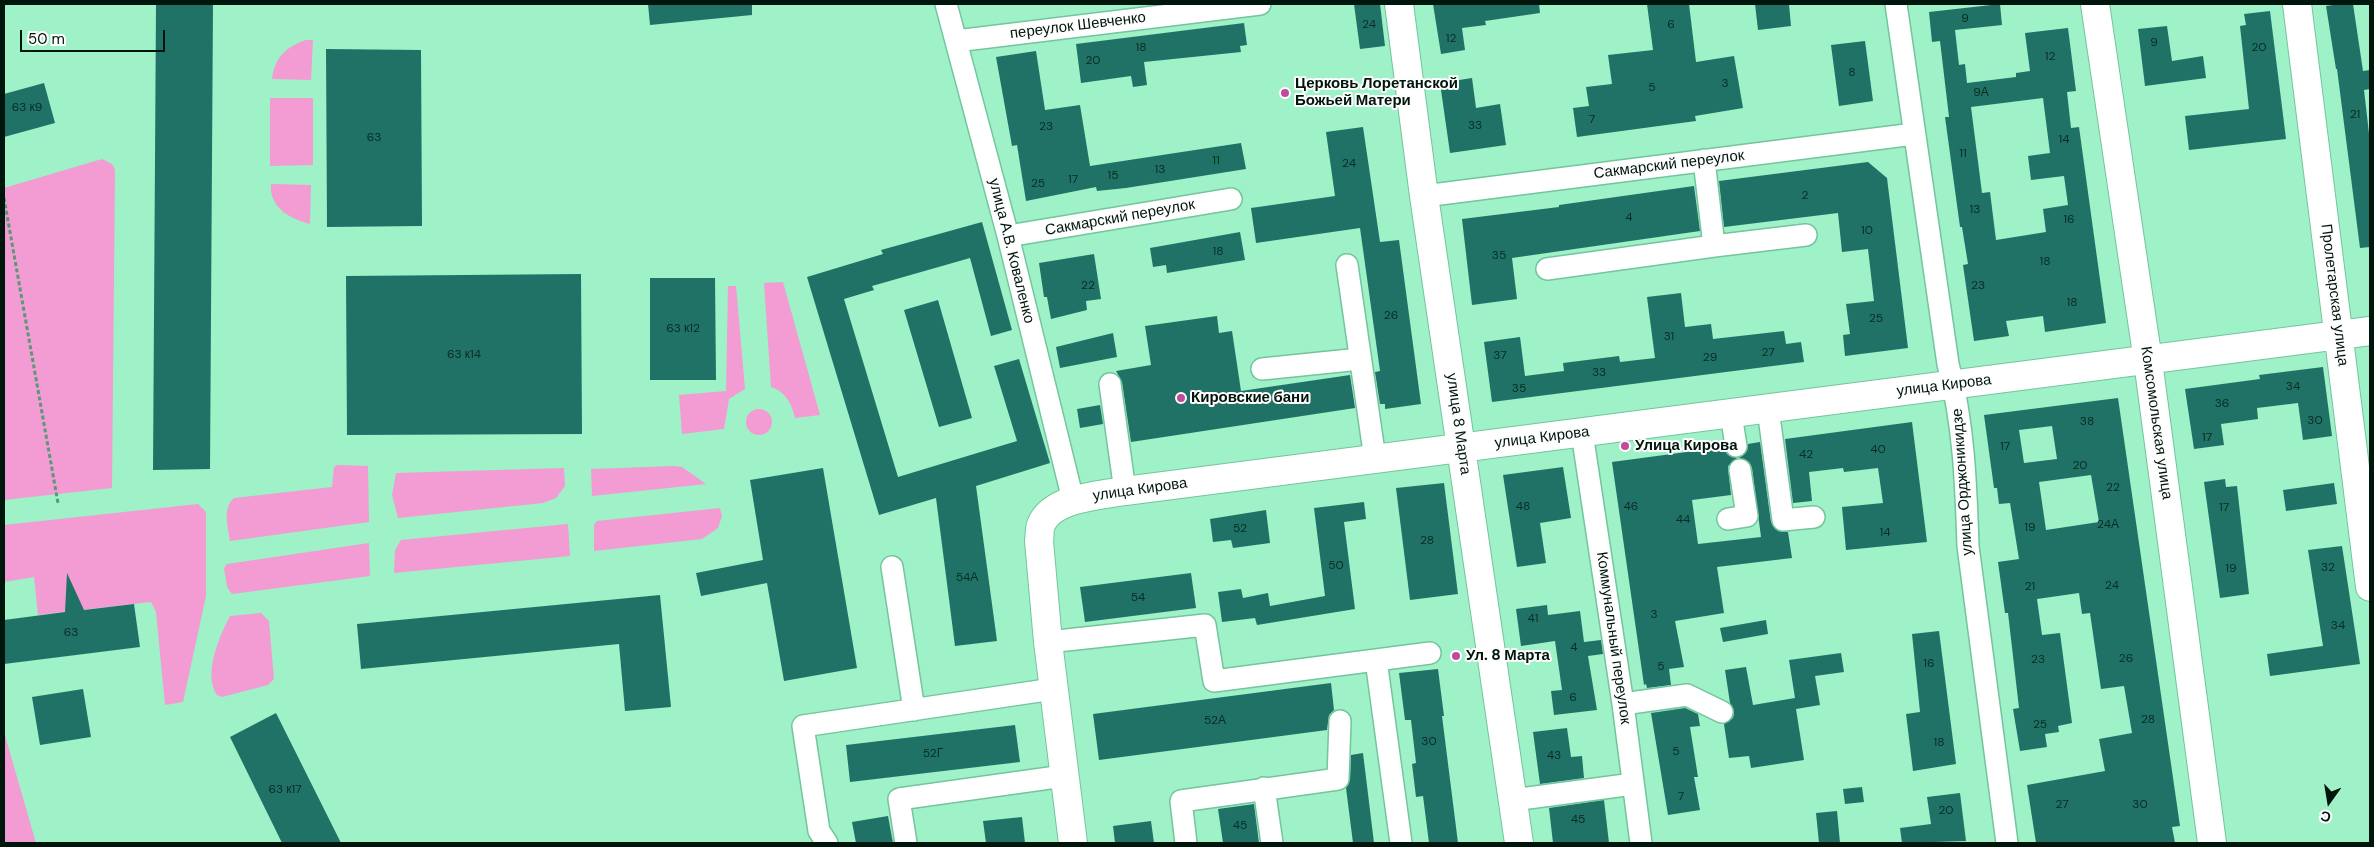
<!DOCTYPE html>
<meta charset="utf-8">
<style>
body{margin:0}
#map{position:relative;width:2374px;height:847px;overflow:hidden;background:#9ff1c7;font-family:"DM Sans",sans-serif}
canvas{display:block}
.frame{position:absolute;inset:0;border:5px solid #00150b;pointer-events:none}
.north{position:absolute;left:2304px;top:777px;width:50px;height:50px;-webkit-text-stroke:4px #fdfdfd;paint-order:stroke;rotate:193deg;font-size:14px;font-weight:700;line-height:20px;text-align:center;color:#00150b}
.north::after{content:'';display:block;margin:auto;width:18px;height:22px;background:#00150b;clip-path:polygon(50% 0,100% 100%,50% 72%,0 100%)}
.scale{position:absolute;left:20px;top:30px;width:145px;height:22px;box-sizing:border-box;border:2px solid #00150b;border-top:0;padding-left:6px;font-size:15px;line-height:18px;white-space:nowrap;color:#00150b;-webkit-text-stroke:4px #fdfdfd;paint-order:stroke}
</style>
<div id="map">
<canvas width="2374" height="847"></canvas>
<div class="frame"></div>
<div class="north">С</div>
<div class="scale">50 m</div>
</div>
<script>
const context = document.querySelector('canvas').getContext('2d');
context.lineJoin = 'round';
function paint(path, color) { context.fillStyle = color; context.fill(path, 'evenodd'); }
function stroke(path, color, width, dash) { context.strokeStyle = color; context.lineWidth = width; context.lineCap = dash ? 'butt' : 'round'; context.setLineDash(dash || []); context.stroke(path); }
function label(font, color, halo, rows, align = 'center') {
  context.font = font + ' "DM Sans",sans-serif'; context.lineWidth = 4; context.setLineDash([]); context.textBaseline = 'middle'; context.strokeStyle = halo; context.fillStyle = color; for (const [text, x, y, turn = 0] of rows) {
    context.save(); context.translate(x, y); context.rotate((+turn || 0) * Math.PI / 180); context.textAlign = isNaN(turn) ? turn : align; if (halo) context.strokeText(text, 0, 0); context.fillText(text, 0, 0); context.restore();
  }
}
paint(new Path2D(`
 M 306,40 L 313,40 L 311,80 L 272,79 C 275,57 286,47 306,40 Z
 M 270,98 L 313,98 L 313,165 L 270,166 Z
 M 102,159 L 112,164 L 115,170 L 112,488 L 4,500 L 4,188 Z
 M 271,184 L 311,185 L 310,224 C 291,219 269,208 271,184 Z
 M 783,282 L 820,415 L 795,418 C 792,404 785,391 771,387 L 764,283 Z
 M 728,286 L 736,286 L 745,389 L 729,399 L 724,429 L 682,434 L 679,395 L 726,391 Z
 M746 422a13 13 0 1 1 26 0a13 13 0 1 1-26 0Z
 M 337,465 L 368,466 L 369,522 L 230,541 C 228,527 222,508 234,498 L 332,487 L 334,467 Z
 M 674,466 L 682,467 L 706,484 L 592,496 L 591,469 Z
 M 564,468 L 565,486 L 556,498 L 543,503 L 398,518 L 392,495 L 396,473 Z
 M 198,504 L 206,512 L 206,596 L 183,702 L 165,705 L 156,612 L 151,602 L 38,615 L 34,577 L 4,582 L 4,525 Z
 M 720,508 L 722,516 L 718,528 L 702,539 L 594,551 L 594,525 L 597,521 Z
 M 568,524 L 570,556 L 394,573 L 395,550 L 401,540 Z
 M 369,543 L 370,576 L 232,594 L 227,587 L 224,568 L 227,564 Z
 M 261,613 L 269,621 L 274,679 L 268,685 L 222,697 L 217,695 C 203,674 219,637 230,616 Z
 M 4,732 L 36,843 L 4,843 Z`), '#f29cd3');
paint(new Path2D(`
 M 156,4 L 213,4 L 210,469 L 153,470 Z
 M 648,4 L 752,4 L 752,15 L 650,25 Z
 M 1354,4 L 1380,4 L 1385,46 L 1360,49 Z
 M 1433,4 L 1539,4 L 1540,13 L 1485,21 L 1486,25 L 1462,28 L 1465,50 L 1441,54 Z
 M 1647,4 L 1689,4 L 1696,62 L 1734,56 L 1743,108 L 1695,116 L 1696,121 L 1577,137 L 1573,108 L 1589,106 L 1586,87 L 1612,84 L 1608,55 L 1653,50 Z
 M 1755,4 L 1789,4 L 1791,26 L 1758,30 Z
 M 2000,4 L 2002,25 L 1955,30 L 1959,65 L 1965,64 L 1967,83 L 2016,77 L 2016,73 L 2030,71 L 2025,33 L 2068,28 L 2076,91 L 2067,92 L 2071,128 L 2079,127 L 2106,323 L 2045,332 L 2043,316 L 2006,321 L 2009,336 L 1974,341 L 1963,265 L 1968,264 L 1962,227 L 1960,227 L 1945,117 L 1949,117 L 1940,41 L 1932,42 L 1929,12 ZM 2043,98 L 2050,153 L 2028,156 L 2031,180 L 2064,176 L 2068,205 L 2043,209 L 2046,232 L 1996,240 L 1990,192 L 1982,193 L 1971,107 Z
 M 2340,4 L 2353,4 L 2363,71 L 2370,70 L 2370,89 L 2364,90 L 2370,142 L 2370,247 L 2360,248 L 2337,69 L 2336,69 L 2326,6 Z
 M 2270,11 L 2286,139 L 2189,150 L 2185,116 L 2249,109 L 2240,26 L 2246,25 L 2244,14 Z
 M 1244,23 L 1247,45 L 1240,46 L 1241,52 L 1144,62 L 1147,85 L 1133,87 L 1131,76 L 1081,83 L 1076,44 Z
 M 2167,26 L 2172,61 L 2203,56 L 2206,78 L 2145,86 L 2138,29 Z
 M 1865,41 L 1873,101 L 1839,106 L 1831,45 Z
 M 326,49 L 421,50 L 422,226 L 327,227 Z
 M 1036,51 L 1045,110 L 1080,105 L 1090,166 L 1241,143 L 1246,169 L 1126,188 L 1097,191 L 1096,187 L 1026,201 L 1017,145 L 1012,146 L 996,57 Z
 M 1472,78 L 1476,108 L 1500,104 L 1506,145 L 1450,153 L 1440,83 Z
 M 44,83 L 55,123 L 4,137 L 4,94 Z
 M 1363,127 L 1380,242 L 1399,240 L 1421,404 L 1385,409 L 1385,404 L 1380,404 L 1375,372 L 1380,371 L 1360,228 L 1256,243 L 1251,208 L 1335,196 L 1326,132 Z
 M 1868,162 L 1887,178 L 1908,348 L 1845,356 L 1843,335 L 1850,334 L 1846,304 L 1874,301 L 1868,249 L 1842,252 L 1838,213 L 1724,227 L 1719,181 Z
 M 1694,186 L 1700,231 L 1512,258 L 1517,299 L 1472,305 L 1462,219 L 1559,207 L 1559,205 Z
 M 982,222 L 1012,330 L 991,336 L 970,258 L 872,286 L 874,290 L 844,299 L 898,477 L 1017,441 L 994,366 L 1019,359 L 1050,463 L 976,486 L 997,641 L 955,646 L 936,498 L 879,515 L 807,277 L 883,254 L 881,250 Z
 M 1240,232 L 1245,260 L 1167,273 L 1166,265 L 1153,267 L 1150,248 Z
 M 1094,254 L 1101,299 L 1086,301 L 1087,310 L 1051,319 L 1047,297 L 1044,297 L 1039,263 Z
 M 581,274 L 582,434 L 347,435 L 346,276 Z
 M 650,278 L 715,278 L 716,380 L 650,380 Z
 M 1681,293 L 1685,327 L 1711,324 L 1713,339 L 1784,331 L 1786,344 L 1801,342 L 1804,362 L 1492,402 L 1484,342 L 1520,337 L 1525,376 L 1564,371 L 1563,363 L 1619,356 L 1620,362 L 1655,358 L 1647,297 Z
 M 938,300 L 972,418 L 939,427 L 904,310 Z
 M 1217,316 L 1219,333 L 1232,331 L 1241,391 L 1350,375 L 1355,408 L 1131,442 L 1122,382 L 1116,371 L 1151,365 L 1145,326 Z
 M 1113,333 L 1117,357 L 1060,368 L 1056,347 Z
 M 2323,367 L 2332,436 L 2303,440 L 2298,403 L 2257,408 L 2258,419 L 2221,424 L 2224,445 L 2194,449 L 2185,389 L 2260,379 L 2259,375 Z
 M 2118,398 L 2180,826 L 2172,827 L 2175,843 L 2036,843 L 2027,785 L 2105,771 L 2099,739 L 2132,733 L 2124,686 L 2101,689 L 2090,613 L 2082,614 L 2079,593 L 2037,599 L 2042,635 L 2060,633 L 2072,723 L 2058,726 L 2059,732 L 2045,734 L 2047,747 L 2020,751 L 2013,709 L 2019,708 L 2008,613 L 2005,613 L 1998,562 L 2019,559 L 2010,503 L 1999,504 L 1997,488 L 1994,488 L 1984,415 ZM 2052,426 L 2057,459 L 2024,463 L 2019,430 ZM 2091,475 L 2099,522 L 2046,530 L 2039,482 Z
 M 1100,405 L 1103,424 L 1080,428 L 1077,409 Z
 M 1912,422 L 1927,542 L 1846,550 L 1842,507 L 1883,503 L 1878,468 L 1844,472 L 1843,468 L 1809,472 L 1812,501 L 1793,503 L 1785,439 Z
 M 1760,442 L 1771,522 L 1778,531 L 1788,532 L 1792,558 L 1717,567 L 1724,613 L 1675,621 L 1684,667 L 1669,669 L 1671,685 L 1647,688 L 1646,684 L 1644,685 L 1612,462 L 1724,447 L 1727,454 L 1737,458 L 1728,466 L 1731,495 L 1692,500 L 1698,544 L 1761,537 L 1752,468 L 1749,462 L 1739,458 L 1747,451 L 1748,444 Z
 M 1563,467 L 1571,518 L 1540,523 L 1546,563 L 1517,567 L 1503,475 Z
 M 823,468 L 857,668 L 784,681 L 767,583 L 701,596 L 696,573 L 763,560 L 750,480 Z
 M 2225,479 L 2226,487 L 2237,486 L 2249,594 L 2220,598 L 2204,482 Z
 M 1444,483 L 1458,594 L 1410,600 L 1396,488 Z
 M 2334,483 L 2337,504 L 2286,511 L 2283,490 Z
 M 1364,502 L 1366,519 L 1344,522 L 1355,609 L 1257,625 L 1255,618 L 1222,622 L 1218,592 L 1241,589 L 1243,598 L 1268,593 L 1270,606 L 1325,596 L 1314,508 Z
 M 1266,510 L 1270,543 L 1233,548 L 1231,540 L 1213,542 L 1210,519 Z
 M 2342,546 L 2360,664 L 2270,676 L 2267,654 L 2323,646 L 2308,550 Z
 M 67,573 L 84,610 L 134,604 L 140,647 L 4,664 L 4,620 L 65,612 Z
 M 1191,573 L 1196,608 L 1085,622 L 1080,587 Z
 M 660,595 L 671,707 L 625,711 L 619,644 L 361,669 L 357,624 Z
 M 1547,605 L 1548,615 L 1580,611 L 1584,642 L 1601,640 L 1603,654 L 1588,656 L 1597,710 L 1554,715 L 1551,691 L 1562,690 L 1555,641 L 1521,646 L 1516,609 Z
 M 1766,620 L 1768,634 L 1723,642 L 1720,628 Z
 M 1939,631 L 1956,764 L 1913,771 L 1906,714 L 1920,712 L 1912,634 Z
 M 1841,653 L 1844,672 L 1815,676 L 1820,705 L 1796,709 L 1804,760 L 1751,768 L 1749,756 L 1729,758 L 1724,724 L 1733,718 L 1734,712 L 1730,703 L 1725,670 L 1746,667 L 1753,705 L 1795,698 L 1789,660 Z
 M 1438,669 L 1444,716 L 1442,716 L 1458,843 L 1429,843 L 1423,796 L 1416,797 L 1412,764 L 1416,763 L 1411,720 L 1405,720 L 1399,673 Z
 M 1331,683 L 1334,710 L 1329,715 L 1327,730 L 1099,760 L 1093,714 Z
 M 83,689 L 91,737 L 40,745 L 32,697 Z
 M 1685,708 L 1698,714 L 1700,726 L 1690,727 L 1698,777 L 1694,777 L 1700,810 L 1668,815 L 1651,713 Z
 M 276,713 L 341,843 L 282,843 L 230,737 Z
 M 1015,725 L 1020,762 L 850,782 L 846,745 Z
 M 1567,728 L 1571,757 L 1582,756 L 1584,778 L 1540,784 L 1533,732 Z
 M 1363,753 L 1374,843 L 1353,843 L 1346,788 L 1350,780 L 1351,755 Z
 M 1862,787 L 1864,802 L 1845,804 L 1843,789 Z
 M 1960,793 L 1966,841 L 1902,843 L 1900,828 L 1931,824 L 1927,797 Z
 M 1604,800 L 1609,843 L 1553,843 L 1549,808 Z
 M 1254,804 L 1259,843 L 1223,843 L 1218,809 Z
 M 1837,811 L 1840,843 L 1819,843 L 1816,813 Z
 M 888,816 L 893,843 L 856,843 L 852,822 Z
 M 1022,817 L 1025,843 L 986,843 L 983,821 Z
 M 1151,821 L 1154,843 L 1115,843 L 1113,826 Z`), '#207267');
const minor = new Path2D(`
 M 946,4 L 1008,236 L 1073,500
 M 1896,4 L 1948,364 C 1964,424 1966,485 1968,546 L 2007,843
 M 956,41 L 1260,4
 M 1424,196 L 1914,134
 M 1008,236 L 1231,199
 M 1714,246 L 1806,235
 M 1347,265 L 1375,459
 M 1547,269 L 1714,246 L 1704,160
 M 1262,369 L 1360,359
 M 1110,384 L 1125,491
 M 1768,409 L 1783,520 L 1814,517
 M 1731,414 L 1736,446
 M 1582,433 L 1623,704 L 1641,843
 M 1728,519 L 1747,516 L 1740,470
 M 892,567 L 914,710
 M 1048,642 L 1205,625 L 1214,681 L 1430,653
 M 1376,660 L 1401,843
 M 1623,704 L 1687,695 L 1722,712
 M 1264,788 L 1272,843
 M 1513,800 L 1633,784
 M 827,843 L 819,831 L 803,726 L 1053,689
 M 906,843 L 899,799 L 1064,776
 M 1186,843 L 1181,801 L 1338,779 L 1340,721`);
const major = new Path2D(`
 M 1399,4 L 1424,196 L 1519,843
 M 2095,4 L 2148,361 L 2212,843
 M 2297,4 L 2370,587
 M 1073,843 L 1048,642 L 1039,541 C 1040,536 1039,530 1041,525 C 1051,498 1100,495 1125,491 L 2370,331`);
stroke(minor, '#73c59d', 24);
stroke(major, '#73c59d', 30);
stroke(new Path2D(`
 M 4,198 L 58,503`), '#5d9679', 3, [4, 2.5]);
stroke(minor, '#fff', 21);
stroke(major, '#fff', 28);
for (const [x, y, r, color] of [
 [1285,93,5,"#c24a9e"],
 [1181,398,5,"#c24a9e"],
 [1625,446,5,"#c24a9e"],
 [1456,656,5,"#c24a9e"]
]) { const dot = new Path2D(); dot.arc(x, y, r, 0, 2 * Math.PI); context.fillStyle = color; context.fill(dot); stroke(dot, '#fdfdfd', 2); }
label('12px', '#082c22', null, [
 ["9",1965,19],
 ["24",1369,25],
 ["6",1671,25],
 ["12",1451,39],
 ["9",2154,43],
 ["18",1141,48],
 ["20",2259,48],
 ["12",2050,57],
 ["20",1093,61],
 ["8",1852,73],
 ["3",1725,84],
 ["5",1652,88],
 ["9А",1981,93],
 ["63 к9",27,108],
 ["21",2355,115],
 ["7",1592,120],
 ["33",1475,126],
 ["23",1046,127],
 ["63",374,138],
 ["14",2064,140],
 ["11",1963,154],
 ["11",1216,161],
 ["24",1349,164],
 ["13",1160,170],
 ["15",1113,176],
 ["17",1073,180],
 ["25",1038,184],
 ["2",1805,196],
 ["13",1975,210],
 ["4",1629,218],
 ["16",2069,220],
 ["10",1867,231],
 ["18",1218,252],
 ["35",1499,256],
 ["18",2045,262],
 ["22",1088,286],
 ["23",1978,286],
 ["18",2072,303],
 ["26",1391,316],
 ["25",1876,319],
 ["63 к12",683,329],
 ["31",1669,337],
 ["27",1768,353],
 ["63 к14",464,355],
 ["37",1500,356],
 ["29",1710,358],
 ["33",1599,373],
 ["34",2293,387],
 ["35",1519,389],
 ["36",2222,404],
 ["30",2315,421],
 ["38",2087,422],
 ["17",2207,438],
 ["17",2005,447],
 ["40",1878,450],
 ["42",1806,455],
 ["20",2080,466],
 ["22",2113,488],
 ["48",1523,507],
 ["46",1631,507],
 ["17",2224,508],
 ["44",1683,520],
 ["24А",2108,525],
 ["19",2030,528],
 ["52",1240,529],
 ["14",1885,533],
 ["28",1427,541],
 ["50",1336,566],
 ["32",2328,568],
 ["19",2231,569],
 ["54А",967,578],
 ["24",2112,586],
 ["21",2030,587],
 ["54",1138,598],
 ["3",1654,615],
 ["41",1533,619],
 ["34",2338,626],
 ["63",71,633],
 ["4",1574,648],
 ["26",2126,659],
 ["23",2038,660],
 ["16",1929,664],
 ["5",1661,667],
 ["6",1573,698],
 ["28",2148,720],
 ["52А",1215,721],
 ["25",2040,725],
 ["30",1429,742],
 ["18",1939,743],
 ["5",1676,752],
 ["52Г",933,754],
 ["43",1554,756],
 ["63 к17",285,790],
 ["7",1681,797],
 ["27",2062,805],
 ["30",2140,805],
 ["20",1946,811],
 ["45",1578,820],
 ["45",1240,826]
]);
label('15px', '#00150b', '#fdfdfd', [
 ["переулок Шевченко",1078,26,-7],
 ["Сакмарский переулок",1669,165,-7],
 ["Сакмарский переулок",1120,218,-10],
 ["улица А.В. Коваленко",1011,251,76],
 ["Пролетарская улица",2334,295,83],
 ["улица Кирова",1944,386,-7],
 ["Комсомольская улица",2156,423,82],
 ["улица 8 Марта",1458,424,82],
 ["улица Кирова",1542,438,-7],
 ["улица Орджоникидзе",1963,482,-94],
 ["улица Кирова",1140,490,-8],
 ["Коммунальный переулок",1613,638,82]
]);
label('bold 15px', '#00150b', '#fdfdfd', [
 ["Церковь Лоретанской",1295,84],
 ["Божьей Матери",1295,101],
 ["Кировские бани",1191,398],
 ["Улица Кирова",1635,446],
 ["Ул. 8 Марта",1466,656]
], 'left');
</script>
